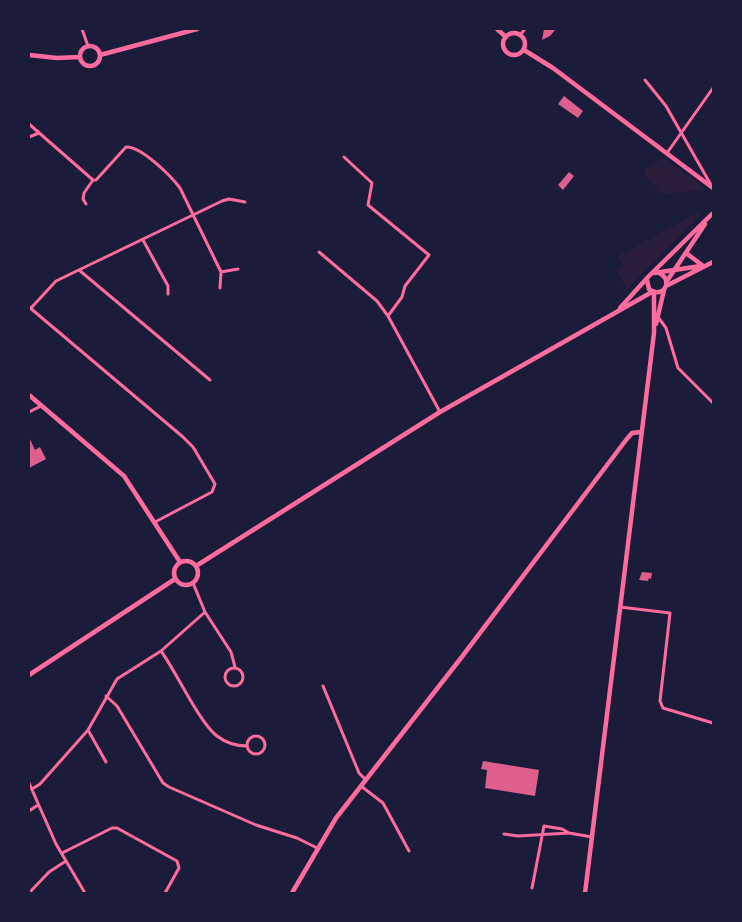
<!DOCTYPE html>
<style>
body{margin:0}
#map{position:relative;width:742px;height:922px;overflow:hidden;background:#1b1b3a;font-family:Signika,sans-serif}
canvas{display:block}
.frame{position:absolute;inset:0;border:30px solid #1b1b3a;pointer-events:none}
</style>
<div id="map">
<canvas width="742" height="922"></canvas>
<div class="frame"></div>
</div>
<script>
const context = document.querySelector('canvas').getContext('2d');
context.lineJoin = 'round';
function paint(path, color) { context.fillStyle = color; context.fill(path, 'evenodd'); }
function stroke(path, color, width, dash) { context.strokeStyle = color; context.lineWidth = width; context.lineCap = dash ? 'butt' : 'round'; context.setLineDash(dash || []); context.stroke(path); }
paint(new Path2D(`
 M 663,158 L 698,182 L 703,190 L 665,194 L 658,192 L 653,181 L 650,182 L 643,171 Z
 M 701,211 L 702,213 C 678,239 651,263 627,290 L 616,270 L 624,266 L 618,256 Z`), '#2a1e3b');
paint(new Path2D(`
 M 544,29 L 556,29 L 550,36 L 542,40 Z
 M 564,96 L 583,111 L 578,118 L 558,104 Z
 M 569,172 L 574,176 L 563,190 L 558,185 Z
 M 29,437 L 35,450 L 40,447 L 46,459 L 29,468 Z
 M 642,572 L 652,573 L 651,579 L 649,578 L 648,581 L 639,580 Z
 M 483,761 L 539,770 L 535,796 L 485,788 L 487,770 L 481,769 Z`), '#dd5f8e');
stroke(new Path2D(`
 M 82,29 L 88,46
 M 520,35 L 525,29
 M 645,80 L 666,106 L 711,185
 M 29,124 L 93,180 L 96,180 L 126,147 C 141,146 171,176 180,188 L 221,272 L 238,269
 M 29,137 L 39,133
 M 667,153 L 713,88
 M 344,157 L 372,183 L 368,205 L 429,255 L 405,286 L 402,297 L 388,316 L 440,412
 M 86,204 L 83,199 L 84,193 L 93,180
 M 143,240 L 168,286 L 168,294
 M 319,252 L 377,301 L 388,316
 M 79,270 L 210,380
 M 220,288 L 221,272
 M 29,307 L 183,437 L 193,447 L 215,484 L 212,492 L 155,522
 M 31,308 L 56,281 L 222,201 L 229,199 L 245,202
 M 658,317 L 666,328 L 678,368 L 713,403
 M 29,412 L 41,406
 M 193,583 L 205,612 L 231,652 L 235,667
 M 620,607 L 670,613 L 660,701 L 663,708 L 713,723
 M 161,651 C 177,673 199,722 217,736 C 226,743 236,746 247,746
 M225 677a9 9 0 1 1 18 0a9 9 0 1 1-18 0Z
 M 323,686 L 359,773 L 366,780
 M 106,696 L 117,706 L 163,783 L 169,787 L 256,825 L 297,838 L 317,848
 M 88,730 L 106,762
 M247 745a9 9 0 1 1 18 0a9 9 0 1 1-18 0Z
 M 29,783 L 56,844 L 85,893
 M 361,786 L 383,803 L 409,851
 M 32,789 L 40,784 L 88,730 L 117,679 L 161,651 L 205,612
 M 29,811 L 38,805
 M 504,834 L 518,836 L 569,833 L 592,837
 M 62,853 L 112,828 L 117,828 L 177,861 L 179,868 L 165,893
 M 532,888 L 544,826 L 562,829 L 569,833
 M 29,893 L 49,872 L 66,861`), '#ff6b9d', 3);
stroke(new Path2D(`
 M 29,395 L 124,476 L 180,562
 M 292,893 L 336,818 L 461,658 L 626,440 L 632,433 L 641,432`), '#ff6b9d', 4.5);
stroke(new Path2D(`
 M 497,29 L 506,37
 M503 44a11 11 0 1 1 22 0a11 11 0 1 1-22 0Z
 M80 56a10 10 0 1 1 20 0a10 10 0 1 1-20 0Z
 M 524,50 L 553,68 L 713,188
 M 29,55 L 57,58 L 80,57
 M 100,55 L 197,29
 M 686,253 L 702,265
 M 654,273 L 701,266
 M 647,280 L 649,289 C 662,300 675,281 659,273
 M 667,281 L 705,224
 M 666,286 L 713,262
 M 620,308 L 649,276 L 712,214
 M 656,324 L 664,290
 M174 573a12 12 0 1 1 24 0a12 12 0 1 1-24 0Z
 M 196,566 L 440,412 L 652,292
 M 29,675 L 175,579
 M 585,893 L 654,333 L 654,293`), '#ff6b9d', 4.5);
</script>
